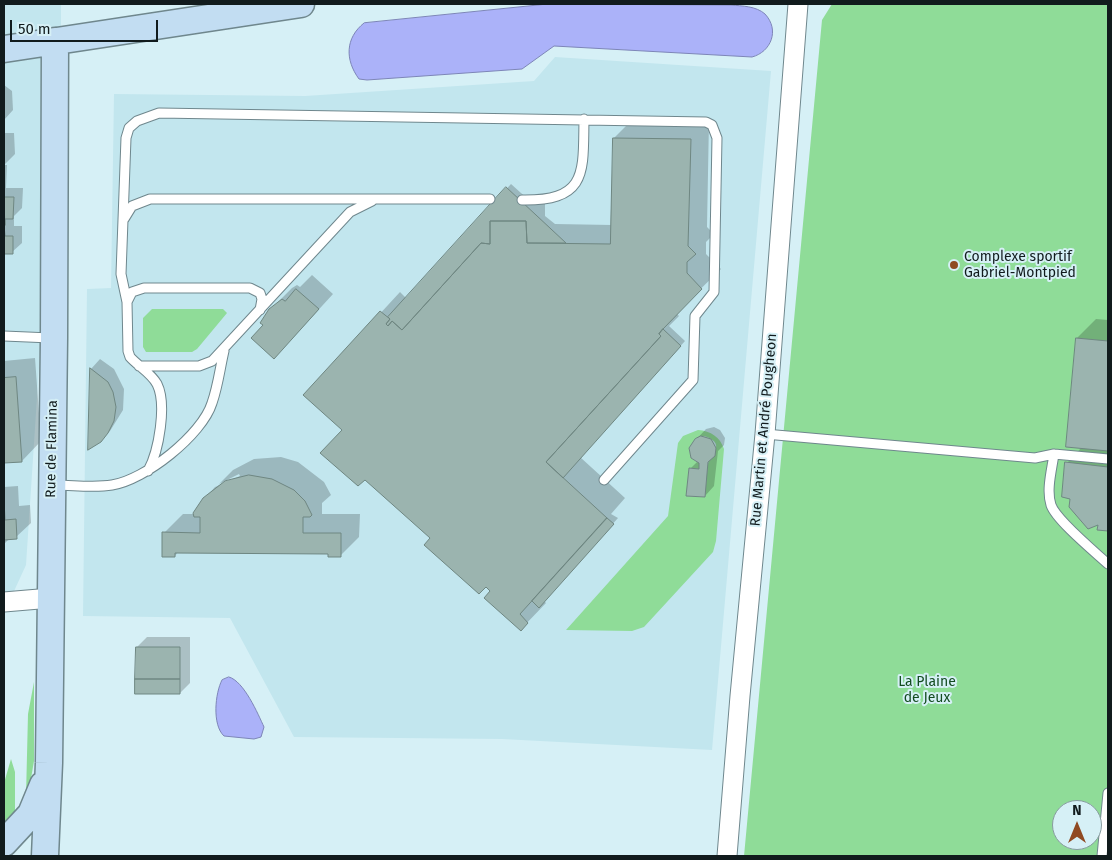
<!DOCTYPE html>
<meta charset="utf-8">
<style>
body{margin:0}
#map{position:relative;width:1112px;height:860px;overflow:hidden;background:#d6f0f6;font-family:"Fira Sans",sans-serif}
canvas{display:block}
.frame{position:absolute;inset:0;border:5px solid #111b1d;pointer-events:none}
.north{position:absolute;left:1052px;top:800px;width:50px;height:50px;box-sizing:border-box;background:#d6f0f6;border:1px solid #879b9f;border-radius:50%;rotate:0deg;font-size:14px;font-weight:700;line-height:20px;text-align:center;color:#111b1d}
.north::after{content:'';display:block;margin:auto;width:18px;height:22px;background:#904a22;clip-path:polygon(50% 0,100% 100%,50% 72%,0 100%)}
.scale{position:absolute;left:10px;top:20px;width:148px;height:22px;box-sizing:border-box;border:2px solid #111b1d;border-top:0;padding-left:6px;font-size:15px;line-height:18px;white-space:nowrap;color:#111b1d;-webkit-text-stroke:4px #d6f0f6;paint-order:stroke}
</style>
<div id="map">
<canvas width="1112" height="860"></canvas>
<div class="frame"></div>
<div class="north">N</div>
<div class="scale">50 m</div>
</div>
<script>
const context = document.querySelector('canvas').getContext('2d');
context.lineJoin = 'round';
function paint(path, color) { context.fillStyle = color; context.fill(path, 'evenodd'); }
function stroke(path, color, width, dash) { context.strokeStyle = color; context.lineWidth = width; context.lineCap = dash ? 'butt' : 'round'; context.setLineDash(dash || []); context.stroke(path); }
function label(font, color, halo, rows, align = 'center') {
  context.font = font + ' "Fira Sans",sans-serif'; context.lineWidth = 4; context.setLineDash([]); context.textBaseline = 'middle'; context.strokeStyle = halo; context.fillStyle = color; for (const [text, x, y, turn = 0] of rows) {
    context.save(); context.translate(x, y); context.rotate((+turn || 0) * Math.PI / 180); context.textAlign = isNaN(turn) ? turn : align; if (halo) context.strokeText(text, 0, 0); context.fillText(text, 0, 0); context.restore();
  }
}
paint(new Path2D(`
 M 4,4 L 61,4 L 61,32 L 26,565 L 4,613 Z
 M 555,57 L 771,71 L 712,750 L 502,739 L 294,737 L 230,618 L 83,616 L 87,289 L 111,288 L 114,94 L 305,96 L 534,81 Z`), '#c2e6ee');
paint(new Path2D(`
 M 832,4 L 1108,4 L 1108,856 L 744,856 L 822,20 ZM 1062,810 L 1092,810 L 1092,840 L 1062,840 Z
 M 152,309 L 223,309 L 227,313 L 197,349 L 192,352 L 146,352 L 143,347 L 143,318 Z
 M 698,430 C 711,431 720,437 724,449 L 716,541 L 713,552 L 644,627 L 632,631 L 566,630 L 668,516 L 678,443 L 683,436 ZM 704,436 C 727,443 711,455 708,464 C 705,474 706,487 705,497 L 687,496 L 689,468 L 699,469 L 699,463 L 691,458 L 689,448 L 695,439 Z
 M 34,682 L 34,761 L 28,796 L 26,796 L 28,714 Z
 M 11,759 L 15,772 L 15,820 L 4,830 L 4,783 Z`), '#8fdc98');
const water = new Path2D(`
 M 548,4 L 731,5 C 742,6 756,6 765,14 C 780,30 771,52 752,57 L 554,46 L 522,69 L 367,80 L 359,79 C 345,60 345,38 364,23 Z
 M 229,677 C 244,681 258,714 264,727 L 261,737 L 254,739 L 224,736 C 212,725 215,693 222,680 Z`);
paint(water, '#abb2f9');
stroke(water, '#7d85b7', 1);
paint(new Path2D(`
 M 4,85 L 12,91 L 13,110 L 4,120 Z
 M 633,119 L 709,120 L 707,227 L 714,234 L 706,242 L 706,254 L 721,269 L 681,308 L 677,314 L 679,316 L 669,326 L 685,341 L 580,457 L 625,498 L 611,514 L 618,518 L 544,601 L 546,603 L 521,629 L 492,591 L 432,538 L 344,430 L 305,395 L 400,292 L 406,298 L 511,184 L 531,202 L 545,202 L 545,216 L 555,224 L 612,225 L 614,138 Z
 M 4,133 L 14,133 L 15,154 L 4,165 L 7,165 L 6,188 L 23,188 L 22,208 L 14,216 L 14,226 L 22,226 L 22,243 L 12,252 L 4,252 Z
 M 312,275 L 333,294 L 289,342 L 264,325 L 277,303 L 292,288 L 297,285 L 300,287 Z
 M 1096,319 L 1108,320 L 1108,530 L 1098,529 L 1099,523 L 1071,498 L 1067,463 L 1082,447 L 1077,338 Z
 M 35,358 L 41,441 L 22,461 L 4,462 L 4,361 Z
 M 100,359 L 114,369 L 124,389 L 123,410 L 110,431 L 90,447 L 91,369 Z
 M 714,427 L 720,430 L 725,438 L 724,445 L 718,451 L 714,486 L 705,496 L 690,469 L 698,461 L 690,452 L 692,444 L 706,429 Z
 M 281,457 L 298,462 L 324,482 L 331,495 L 322,503 L 322,514 L 360,514 L 359,537 L 340,556 L 329,553 L 178,552 L 175,556 L 164,533 L 183,514 L 195,514 L 198,506 L 215,487 L 240,476 L 239,474 L 219,484 L 233,470 L 254,459 Z
 M 18,486 L 19,506 L 30,505 L 31,523 L 16,537 L 10,538 L 4,544 L 4,487 Z
 M 147,637 L 190,637 L 190,683 L 180,693 L 137,647 Z`), '#0003');
const building = new Path2D(`
 M 613,138 L 691,139 L 688,246 L 696,254 L 687,262 L 687,273 L 702,289 L 663,329 L 659,334 L 661,336 L 546,462 L 607,518 L 520,614 L 528,623 L 521,631 L 484,598 L 490,591 L 486,587 L 479,594 L 424,545 L 430,538 L 365,480 L 358,486 L 320,453 L 342,430 L 303,395 L 380,311 L 390,319 L 386,324 L 388,326 L 392,321 L 402,330 L 481,243 L 490,244 L 490,221 L 526,221 L 527,243 L 610,244 Z
 M 506,187 L 566,243 L 527,243 L 526,221 L 490,221 L 490,244 L 481,243 L 402,330 L 392,321 L 388,326 L 386,324 L 390,319 L 388,317 Z
 M 4,197 L 14,197 L 13,219 L 5,219 L 5,225 Z
 M 4,225 L 5,236 L 13,236 L 13,254 L 4,254 Z
 M 296,289 L 319,309 L 274,359 L 251,338 L 263,325 L 260,323 L 269,309 L 282,299 L 285,301 Z
 M 663,329 L 681,346 L 563,478 L 546,462 L 661,336 L 659,334 Z
 M 1076,338 L 1108,341 L 1108,451 L 1066,447 Z
 M 90,368 L 108,382 L 113,392 L 116,407 L 114,421 L 108,433 L 101,442 L 88,450 Z
 M 16,377 L 22,462 L 4,463 L 4,378 Z
 M 701,436 L 711,439 L 716,448 L 715,456 L 708,462 L 705,497 L 686,496 L 689,468 L 699,469 L 699,463 L 691,458 L 689,448 L 695,439 Z
 M 1065,462 L 1108,467 L 1108,531 L 1097,530 L 1098,525 L 1088,529 L 1069,507 L 1070,499 L 1062,497 Z
 M 249,475 L 272,479 L 294,490 L 305,501 L 312,515 L 310,517 L 303,517 L 303,533 L 341,533 L 341,557 L 328,557 L 328,554 L 175,553 L 175,557 L 162,557 L 162,532 L 200,533 L 200,517 L 194,517 L 193,513 L 203,498 L 225,481 Z
 M 4,500 L 5,520 L 16,519 L 17,539 L 4,540 Z
 M 607,518 L 614,524 L 539,608 L 532,601 Z
 M 136,647 L 180,647 L 180,679 L 135,679 Z
 M 135,679 L 180,679 L 180,694 L 135,694 Z`);
paint(building, '#9bb4af');
stroke(building, '#6f8782', 1);
const lane = new Path2D(`
 M 522,200 C 588,201 583,172 584,119
 M 124,219 L 132,206 L 150,199 L 490,199
 M 127,302 L 132,292 L 144,288 L 250,288 L 260,293 L 262,299 L 260,310
 M 4,336 L 51,338
 M 139,366 L 199,366 L 212,361 L 350,212 L 372,201
 M 765,434 L 1035,458 L 1054,454 L 1108,459
 M 1054,454 C 1052,469 1046,490 1051,505 C 1056,520 1095,552 1108,564
 M 148,471 C 159,451 167,404 157,384 C 151,373 138,366 130,357 L 128,351 L 127,302 L 121,274 L 126,138 L 129,128 L 137,121 L 159,113 L 706,122 L 712,125 L 717,138 L 714,292 L 695,316 L 693,380 L 604,480
 M 55,485 C 73,485 94,488 112,485 C 145,480 202,435 212,403 C 218,386 220,368 224,351
 M 1102,856 L 1108,793`);
const street = new Path2D(`
 M 4,602 L 51,598
 M 727,856 L 740,696 L 765,434 L 798,4`);
const secondary = new Path2D(`
 M 4,49 L 301,4
 M 4,843 L 31,814 L 43,785
 M 45,856 L 49,763 L 54,338 L 55,41`);
stroke(lane, '#6f878d', 11);
stroke(street, '#6f878d', 21);
stroke(secondary, '#6f878d', 29);
stroke(lane, '#fff', 9);
stroke(street, '#fff', 19);
stroke(secondary, '#c2ddf2', 26);
for (const [x, y, r, color] of [
 [954,265,5,"#904a22"]
]) { const dot = new Path2D(); dot.arc(x, y, r, 0, 2 * Math.PI); context.fillStyle = color; context.fill(dot); stroke(dot, '#d6f0f6', 2); }
label('14px', '#111b1d', '#d6f0f6', [
 ["Complexe sportif",964,257],
 ["Gabriel-Montpied",964,273]
], 'left');
label('14px', '#111b1d', '#d6f0f6', [
 ["Rue Martin et André Pougheon",764,430,-85],
 ["Rue de Flamina",52,449,-89]
]);
label('14px', '#124b1f', '#d6f0f6', [
 ["La Plaine",927,682],
 ["de Jeux",927,698]
]);
</script>
